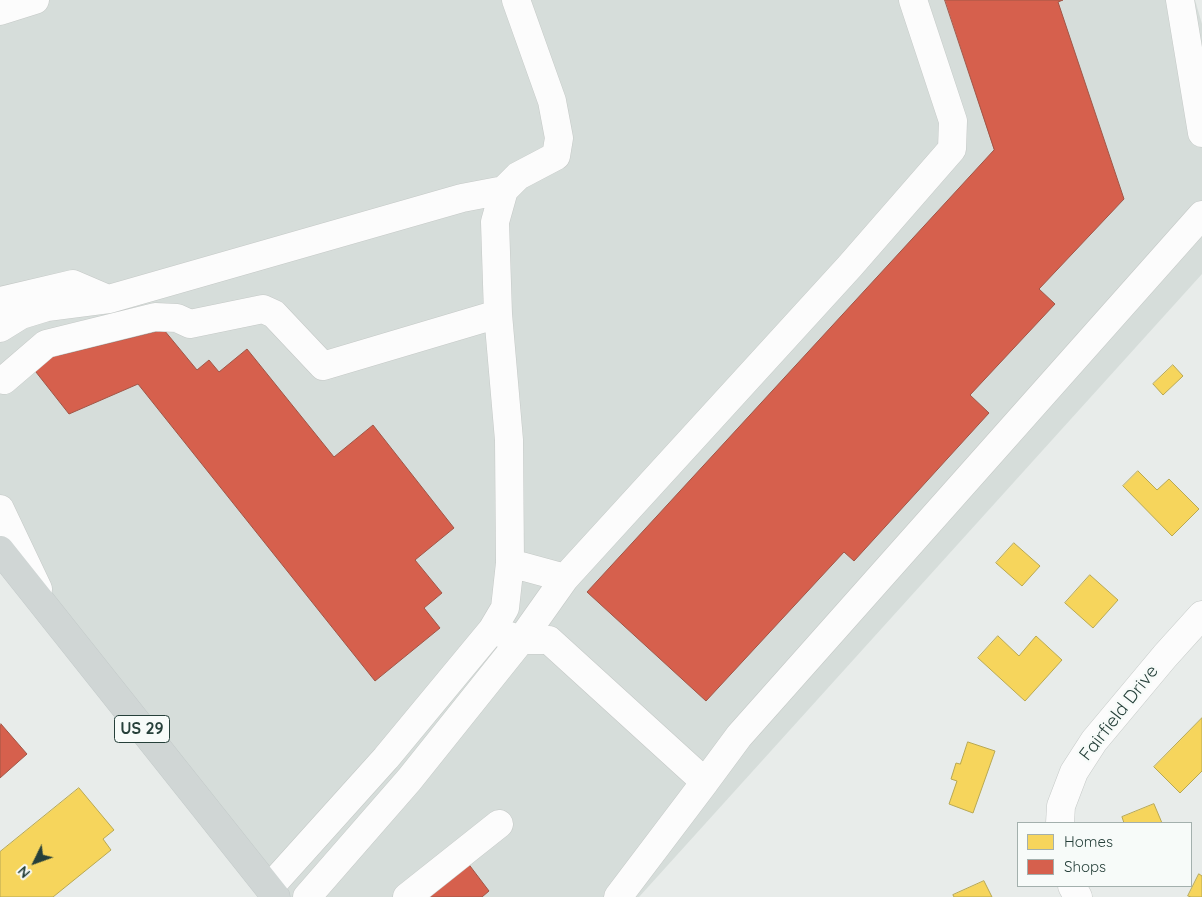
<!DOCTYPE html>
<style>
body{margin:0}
#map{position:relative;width:1202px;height:897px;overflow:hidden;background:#e8ecea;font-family:Quicksand,sans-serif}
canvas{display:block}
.legend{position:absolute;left:1017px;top:822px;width:175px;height:65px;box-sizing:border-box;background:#f7fbf9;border:1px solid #a3b0ad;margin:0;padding:6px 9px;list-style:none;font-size:15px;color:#26403a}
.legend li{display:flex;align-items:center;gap:10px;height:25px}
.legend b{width:25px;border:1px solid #a3b0ad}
.north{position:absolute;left:10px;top:837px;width:50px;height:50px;-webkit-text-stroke:4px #f7fbf9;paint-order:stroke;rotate:228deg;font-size:14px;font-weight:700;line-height:20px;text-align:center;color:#26403a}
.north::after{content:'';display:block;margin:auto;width:18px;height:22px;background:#26403a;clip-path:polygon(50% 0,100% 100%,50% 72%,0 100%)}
</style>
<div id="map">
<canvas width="1202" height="897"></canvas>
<ul class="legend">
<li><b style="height:14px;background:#f6d55c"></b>Homes</li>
<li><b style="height:14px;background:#d6604d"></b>Shops</li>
</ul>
<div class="north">N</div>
</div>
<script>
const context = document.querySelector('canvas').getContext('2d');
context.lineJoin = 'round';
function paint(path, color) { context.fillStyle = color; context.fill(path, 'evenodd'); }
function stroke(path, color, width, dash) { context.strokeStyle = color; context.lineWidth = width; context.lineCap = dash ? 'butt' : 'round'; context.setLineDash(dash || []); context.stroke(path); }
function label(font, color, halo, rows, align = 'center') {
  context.font = font + ' Quicksand,sans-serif'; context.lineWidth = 5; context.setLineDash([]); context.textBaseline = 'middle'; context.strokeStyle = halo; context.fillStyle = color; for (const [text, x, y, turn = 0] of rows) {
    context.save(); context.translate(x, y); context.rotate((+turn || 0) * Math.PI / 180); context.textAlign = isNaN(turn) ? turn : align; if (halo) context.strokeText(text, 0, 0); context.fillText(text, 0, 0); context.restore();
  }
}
paint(new Path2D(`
 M 0,0 L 1195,0 L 1202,24 L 1202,274 L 639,897 L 276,897 L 0,550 Z`), '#d6ddda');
const homes = new Path2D(`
 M 1173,365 L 1183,376 L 1163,395 L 1153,384 Z
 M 1138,471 L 1157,490 L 1169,479 L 1199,509 L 1172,536 L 1123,486 Z
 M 1014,543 L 1040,566 L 1022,586 L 996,563 Z
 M 1090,575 L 1118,600 L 1093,628 L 1065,603 Z
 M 998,636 L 1019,656 L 1036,636 L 1062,660 L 1025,701 L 978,658 Z
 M 1202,718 L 1202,771 L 1180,793 L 1154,767 Z
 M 968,742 L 995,751 L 973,813 L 949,804 L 957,781 L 951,779 L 956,763 L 960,764 Z
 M 79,788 L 114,830 L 103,839 L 111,850 L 53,897 L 0,897 L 0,852 Z
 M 1154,804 L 1162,823 L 1124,823 L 1122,817 Z
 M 1199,874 L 1202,876 L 1202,897 L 1191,897 L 1188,896 Z
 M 984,881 L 992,897 L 954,897 L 953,895 Z`);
paint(homes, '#f6d55c');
stroke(homes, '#b8a852', 1);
const shops = new Path2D(`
 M 945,0 L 1063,0 L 1058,2 L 1124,199 L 1039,289 L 1055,304 L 970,395 L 989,413 L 854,561 L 844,552 L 706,701 L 587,592 L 994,150 Z
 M 164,330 L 197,370 L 209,360 L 219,372 L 247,349 L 334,457 L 373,425 L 454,528 L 415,560 L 442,593 L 424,608 L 440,628 L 375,681 L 138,384 L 69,414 L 32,367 L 54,350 L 59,355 Z
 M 1,724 L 27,754 L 0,778 L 0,725 Z
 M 464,858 L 489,891 L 482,897 L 418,897 Z`);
paint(shops, '#d6604d');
stroke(shops, '#a15647', 1);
const minor = new Path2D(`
 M 1180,0 L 1202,133
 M 0,11 L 35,0
 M 0,301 L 73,284 L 108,299
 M 0,328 L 21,315 L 47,307 L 109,299 L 462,198 L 504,190 L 518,176 L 556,156 L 559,138 L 552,101 L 516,0
 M 4,380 L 46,344 L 155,317 L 177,318 L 190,324 L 263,309 L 274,314 L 323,366 L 498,314
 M 0,509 L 38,589
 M 510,563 L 565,578
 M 492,630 L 521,640 L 565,578 L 850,266 L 952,149 L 953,121 L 913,0
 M 1060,823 L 1061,806 L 1074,772 L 1094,741 L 1165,656 L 1202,615
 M 1072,886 L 1078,897
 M 269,888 L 386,758 L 492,630 L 505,608 L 510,563 L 509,440 L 498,314 L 495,222 L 504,190
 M 307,897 L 409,780 L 521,640 L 549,640 L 705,782 L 739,736 L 1202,215
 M 407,897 L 499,824
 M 618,897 L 705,782`);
const major = new Path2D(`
 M 0,550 L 276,897`);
stroke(minor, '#c5c9c7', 29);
stroke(major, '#c3cac9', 29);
stroke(minor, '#fcfcfc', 28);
stroke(major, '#d0d6d5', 28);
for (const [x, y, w] of [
 [142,729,55]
]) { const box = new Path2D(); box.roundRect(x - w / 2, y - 13.5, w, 27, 4); context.fillStyle = '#f7fbf9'; context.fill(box); stroke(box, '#26403a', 1); }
label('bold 16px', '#26403a', null, [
 ["US 29",142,729]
]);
label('18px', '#26403a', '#f7fbf9', [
 ["Fairfield Drive",1119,713,-52]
]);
</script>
